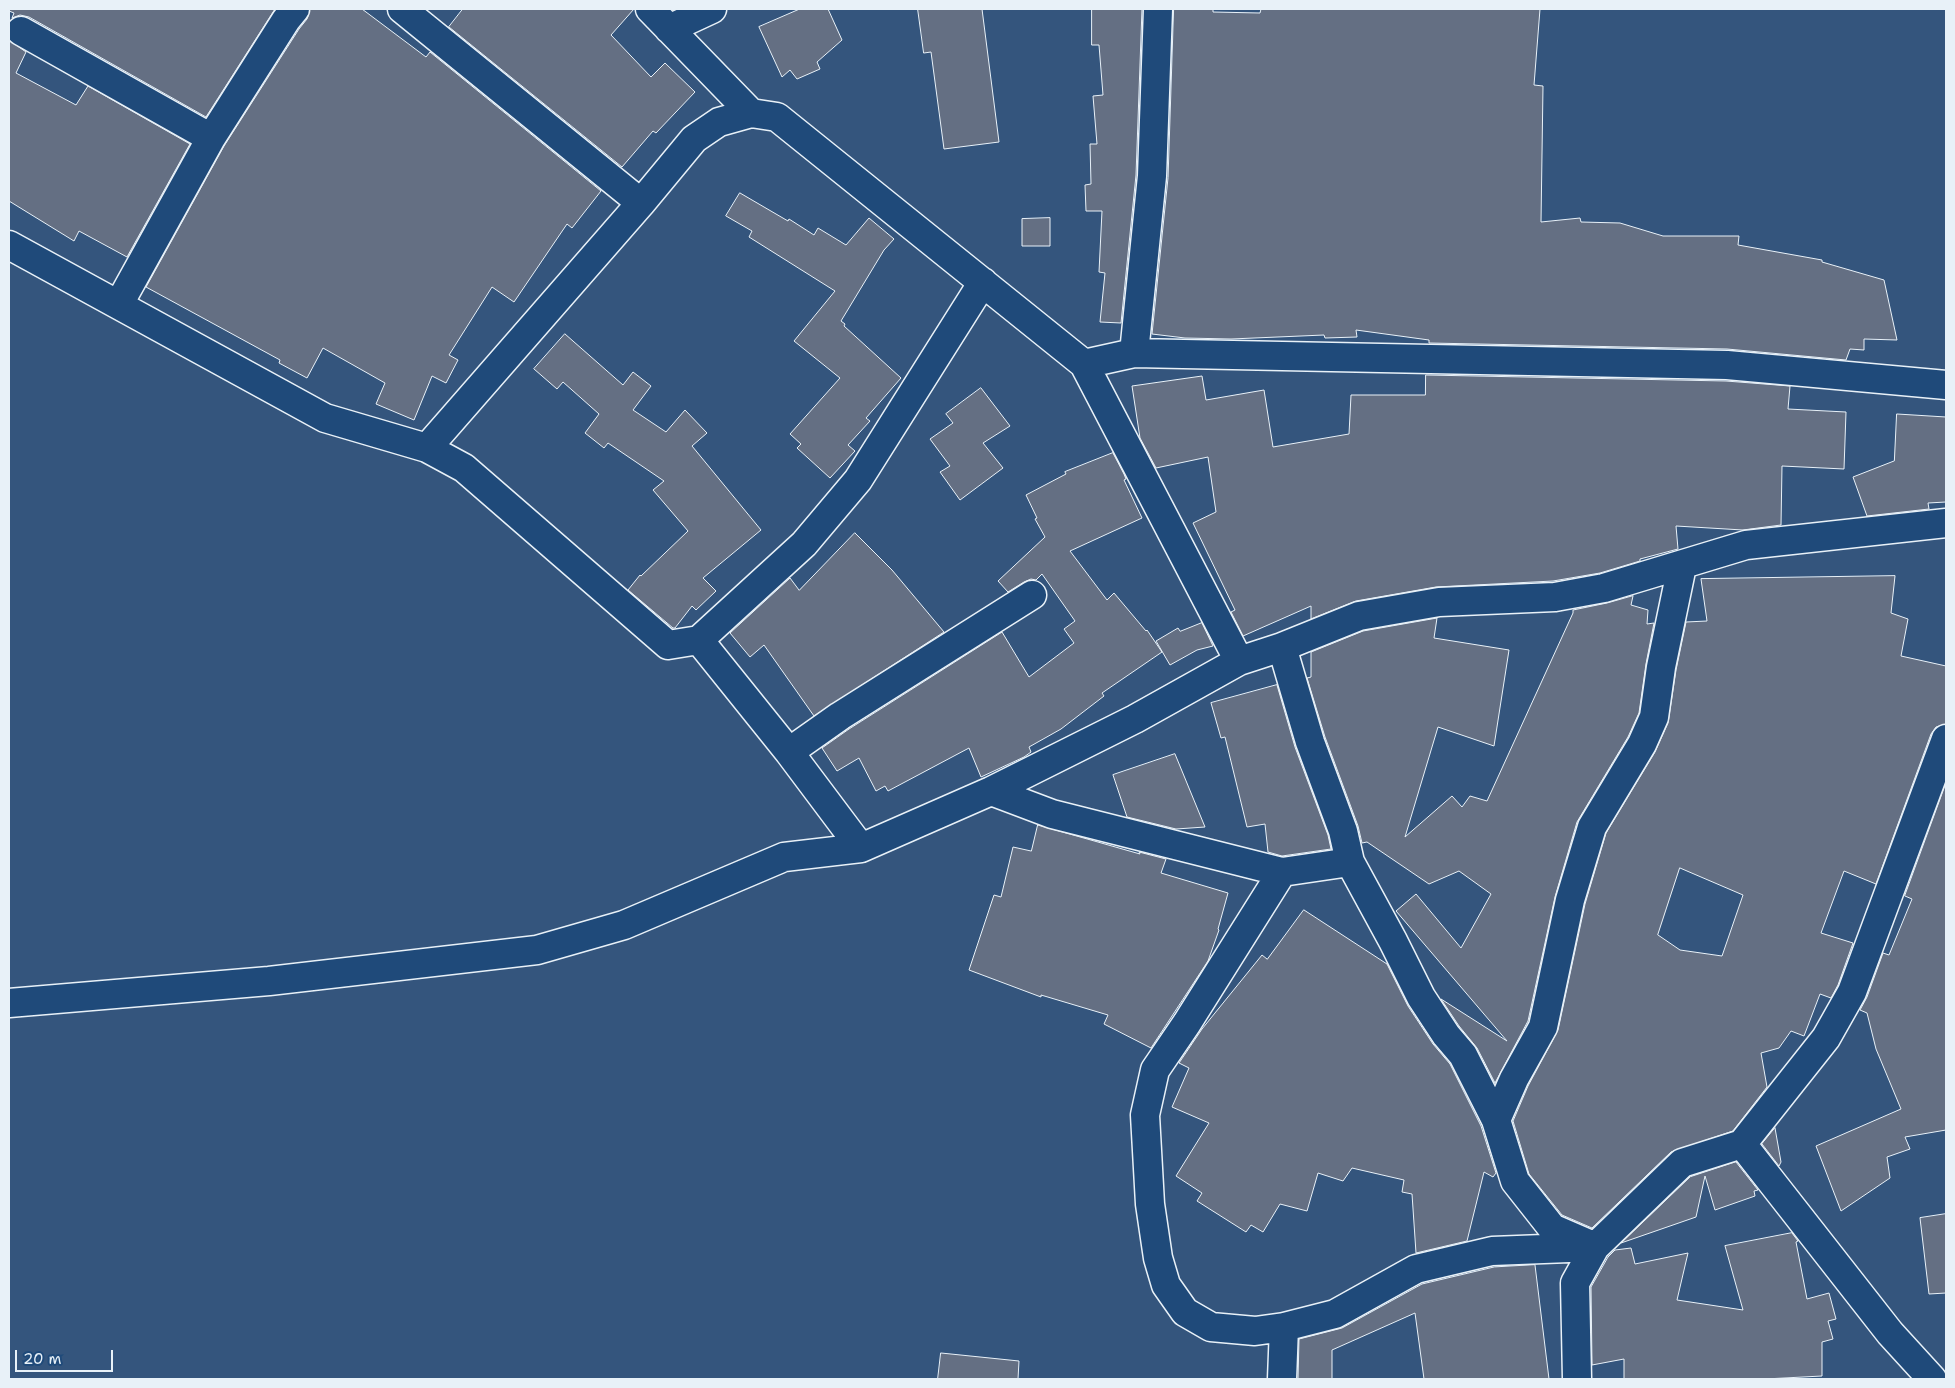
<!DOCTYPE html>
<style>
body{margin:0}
#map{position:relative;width:1955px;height:1388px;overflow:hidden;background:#34557d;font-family:"Shantell Sans",sans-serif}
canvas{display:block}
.frame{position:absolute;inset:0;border:10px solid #e8f1f8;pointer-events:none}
.scale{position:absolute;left:15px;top:1350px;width:98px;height:22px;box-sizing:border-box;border:2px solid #e8f1f8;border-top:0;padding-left:6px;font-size:15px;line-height:18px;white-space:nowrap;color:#e8f1f8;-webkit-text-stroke:4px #1f4a7a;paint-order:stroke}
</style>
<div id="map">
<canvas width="1955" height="1388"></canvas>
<div class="frame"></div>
<div class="scale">20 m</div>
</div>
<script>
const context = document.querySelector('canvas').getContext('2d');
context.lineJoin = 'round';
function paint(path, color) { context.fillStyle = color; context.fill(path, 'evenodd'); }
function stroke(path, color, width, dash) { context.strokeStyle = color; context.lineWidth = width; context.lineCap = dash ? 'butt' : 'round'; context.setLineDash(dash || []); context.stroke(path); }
const building = new Path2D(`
 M 9,9 L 275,9 L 206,117 L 29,17 L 20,15 L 12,18 L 14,13 L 9,11 Z
 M 310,9 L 362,9 L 426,57 L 430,52 L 601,191 L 572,228 L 567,224 L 514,302 L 492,287 L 449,355 L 458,360 L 446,383 L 432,376 L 414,420 L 376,404 L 385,383 L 323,348 L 307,378 L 279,363 L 280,360 L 146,287 L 224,146 L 299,29 L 307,19 Z
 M 463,9 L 634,9 L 611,35 L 651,77 L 665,63 L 695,92 L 656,133 L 653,131 L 622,167 L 449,27 Z
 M 800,9 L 828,9 L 842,40 L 817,62 L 820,69 L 797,79 L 790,70 L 782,77 L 759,27 Z
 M 918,9 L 982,9 L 999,142 L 944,149 L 931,52 L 924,53 Z
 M 1092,9 L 1142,9 L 1136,175 L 1121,323 L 1100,322 L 1105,273 L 1099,272 L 1102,211 L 1086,211 L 1085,185 L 1091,184 L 1090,144 L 1097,144 L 1093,96 L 1103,95 L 1099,45 L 1092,45 Z
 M 1174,9 L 1213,9 L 1213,12 L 1260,13 L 1261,9 L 1540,9 L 1534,85 L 1543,86 L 1541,222 L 1580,218 L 1581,222 L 1620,223 L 1663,236 L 1739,236 L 1738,245 L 1822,260 L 1822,262 L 1884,280 L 1897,340 L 1864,339 L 1864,350 L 1850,349 L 1846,360 L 1727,349 L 1429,343 L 1429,340 L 1356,330 L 1357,337 L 1325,338 L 1324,335 L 1231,339 L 1185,338 L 1152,334 L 1168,178 Z
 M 9,40 L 26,52 L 16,73 L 76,105 L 88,86 L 190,144 L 127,257 L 79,231 L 74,241 L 9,201 Z
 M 740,193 L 788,221 L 789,219 L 814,235 L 818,228 L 846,245 L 869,218 L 894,239 L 884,250 L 841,321 L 845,324 L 844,326 L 901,378 L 866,418 L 870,421 L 848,445 L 855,451 L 830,478 L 797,448 L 801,444 L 790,434 L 840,378 L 794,341 L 835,291 L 749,237 L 752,231 L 726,216 Z
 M 1050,218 L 1050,246 L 1022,246 L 1022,219 Z
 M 565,334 L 623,385 L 633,372 L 651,386 L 633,410 L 666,432 L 685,410 L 707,433 L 692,446 L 761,530 L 703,578 L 716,591 L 696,610 L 692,606 L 675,628 L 673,628 L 628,590 L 640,575 L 641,576 L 688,531 L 653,490 L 664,481 L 608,443 L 604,448 L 585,433 L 599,414 L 563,382 L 557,389 L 534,369 Z
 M 1426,375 L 1726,381 L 1790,386 L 1788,409 L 1846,412 L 1844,469 L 1782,466 L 1781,525 L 1743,530 L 1676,526 L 1678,549 L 1640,559 L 1640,561 L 1600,573 L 1553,581 L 1436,587 L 1356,601 L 1311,619 L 1311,606 L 1243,636 L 1231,612 L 1235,610 L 1193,523 L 1216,512 L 1208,457 L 1156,468 L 1140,438 L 1132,386 L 1202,376 L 1206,400 L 1264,390 L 1273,447 L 1349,434 L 1351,395 L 1425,395 Z
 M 981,388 L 1010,426 L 983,443 L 1003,468 L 960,500 L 940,472 L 950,466 L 930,439 L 953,423 L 946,414 Z
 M 1897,414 L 1946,417 L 1946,502 L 1928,503 L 1929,509 L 1867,516 L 1853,477 L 1894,461 Z
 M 1113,453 L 1124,474 L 1126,479 L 1124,480 L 1142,518 L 1070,551 L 1107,600 L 1114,593 L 1146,631 L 1147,630 L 1162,652 L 1102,693 L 1104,696 L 1061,729 L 1029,747 L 1031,752 L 1024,757 L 981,777 L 969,748 L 888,791 L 885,786 L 876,791 L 859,758 L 837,771 L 822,748 L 849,729 L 1002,632 L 1029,677 L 1074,643 L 1064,629 L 1075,621 L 1042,574 L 1036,580 L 1031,579 L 1024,582 L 1008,592 L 998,581 L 1045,537 L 1035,519 L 1037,518 L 1026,495 L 1066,474 L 1065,472 Z
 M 855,533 L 892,570 L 944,632 L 814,716 L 764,645 L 750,657 L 730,633 L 790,578 L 799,590 Z
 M 1895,576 L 1891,613 L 1908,619 L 1901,656 L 1946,666 L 1946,724 L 1936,727 L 1931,734 L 1876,884 L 1844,871 L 1821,933 L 1853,943 L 1838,985 L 1831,998 L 1820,994 L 1804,1036 L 1791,1031 L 1779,1048 L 1761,1053 L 1767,1087 L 1733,1131 L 1671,1152 L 1592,1228 L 1562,1215 L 1529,1174 L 1513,1121 L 1528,1086 L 1558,1030 L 1585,904 L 1606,833 L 1655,752 L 1668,723 L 1676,670 L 1686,622 L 1707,621 L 1701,579 ZM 1680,868 L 1743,895 L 1722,956 L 1680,950 L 1658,935 Z
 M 1633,596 L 1631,605 L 1648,610 L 1647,624 L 1654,623 L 1646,664 L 1639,713 L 1628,737 L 1577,822 L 1555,897 L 1528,1021 L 1495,1083 L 1477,1048 L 1459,1026 L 1441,999 L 1507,1041 L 1396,911 L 1416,894 L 1461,948 L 1491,894 L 1459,871 L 1429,884 L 1367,842 L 1362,843 L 1358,826 L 1325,737 L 1307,678 L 1311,677 L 1311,652 L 1363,631 L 1437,618 L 1434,638 L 1509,650 L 1494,746 L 1438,727 L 1405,837 L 1452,796 L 1462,807 L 1470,796 L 1487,801 L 1573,613 L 1573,610 L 1607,603 Z
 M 1202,623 L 1213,646 L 1197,650 L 1170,665 L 1156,641 L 1178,628 L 1180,631 Z
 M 1277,685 L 1295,747 L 1328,835 L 1331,849 L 1282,856 L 1268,852 L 1265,824 L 1247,827 L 1225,737 L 1221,738 L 1211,703 Z
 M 1175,754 L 1205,827 L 1176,829 L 1127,817 L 1113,775 Z
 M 1946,783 L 1946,1130 L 1905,1137 L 1910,1149 L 1887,1157 L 1890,1178 L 1841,1211 L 1816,1146 L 1901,1109 L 1876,1049 L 1867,1013 L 1860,1010 L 1867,997 L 1883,953 L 1889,955 L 1912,899 L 1905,896 Z
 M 1038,825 L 1140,854 L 1139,852 L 1166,859 L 1161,873 L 1228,893 L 1218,929 L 1219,930 L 1208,961 L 1151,1048 L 1104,1024 L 1108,1015 L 1041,995 L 1041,997 L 969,970 L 994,895 L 1001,897 L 1013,847 L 1031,851 Z
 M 1304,910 L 1387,964 L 1408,1006 L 1433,1044 L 1450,1064 L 1481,1126 L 1496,1173 L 1493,1177 L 1484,1172 L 1467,1241 L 1416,1253 L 1412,1194 L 1402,1192 L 1404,1180 L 1352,1168 L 1343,1181 L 1318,1173 L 1307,1211 L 1280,1204 L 1263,1232 L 1251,1225 L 1246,1232 L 1197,1201 L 1202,1193 L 1176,1176 L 1209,1123 L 1172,1107 L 1189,1068 L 1179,1063 L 1202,1029 L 1262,955 L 1267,959 Z
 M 1775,1128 L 1781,1162 L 1779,1166 L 1762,1144 Z
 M 1736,1162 L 1758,1190 L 1754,1191 L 1755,1196 L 1715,1210 L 1705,1176 L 1696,1217 L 1621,1243 L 1690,1177 Z
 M 1946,1214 L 1946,1293 L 1929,1294 L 1920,1218 Z
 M 1792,1233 L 1798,1241 L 1796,1242 L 1807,1299 L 1829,1293 L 1836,1319 L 1828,1321 L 1833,1339 L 1822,1342 L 1822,1376 L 1765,1379 L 1624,1379 L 1624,1359 L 1592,1365 L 1591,1287 L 1608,1257 L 1615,1250 L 1631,1248 L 1635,1264 L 1688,1253 L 1677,1300 L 1743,1310 L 1725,1246 Z
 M 1535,1265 L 1549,1379 L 1424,1379 L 1415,1313 L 1332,1350 L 1332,1379 L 1298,1379 L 1299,1339 L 1342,1328 L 1422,1284 L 1494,1267 Z
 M 941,1353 L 1019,1361 L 1018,1379 L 938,1379 Z`);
paint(building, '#646f83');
stroke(building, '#e8f1f8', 1);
const minor = new Path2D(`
 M 402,9 L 641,203
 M 650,9 L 751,113
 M 669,29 L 712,9
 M 21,31 L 211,138
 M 9,245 L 325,418 L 427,448 L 464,468 L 668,645 L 699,640 L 789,752 L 861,848
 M 119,304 L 211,138 L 286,20 L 295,9
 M 1134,353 L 1152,176 L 1158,9
 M 1084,364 L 1239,661
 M 427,448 L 641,203 L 694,139 L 719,122 L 751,113 L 777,117 L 1084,364 L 1134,353 L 1727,365 L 1946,385
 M 699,640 L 804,544 L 858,480 L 983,282
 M 1282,647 L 1310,742 L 1343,831 L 1350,862 L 1393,941 L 1421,997 L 1446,1035 L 1463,1055 L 1496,1120 L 1514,1079 L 1543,1027 L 1570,900 L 1592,827 L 1642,744 L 1654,717 L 1661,667 L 1682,566
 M 789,752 L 840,716 L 1032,595
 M 991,791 L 1052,814 L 1282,872 L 1187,1023 L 1155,1070 L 1145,1115 L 1150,1204 L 1158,1258 L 1166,1285 L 1185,1312 L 1211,1327 L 1255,1331 L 1284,1327 L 1335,1314 L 1416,1269 L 1492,1251 L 1595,1247
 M 1282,872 L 1350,862
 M 9,1003 L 269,981 L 537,950 L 624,925 L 784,857 L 861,848 L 991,791 L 1135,719 L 1239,661 L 1282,647 L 1359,616 L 1439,602 L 1555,597 L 1604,588 L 1746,545 L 1946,523
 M 1496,1120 L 1515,1181 L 1552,1228 L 1589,1244
 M 1742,1144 L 1890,1333 L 1932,1379
 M 1282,1379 L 1284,1327
 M 1577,1379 L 1575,1283 L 1595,1247 L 1682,1163 L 1742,1144 L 1826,1038 L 1852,992 L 1946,739`);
stroke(minor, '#e8f1f8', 31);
stroke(minor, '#1f4a7a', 28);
</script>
